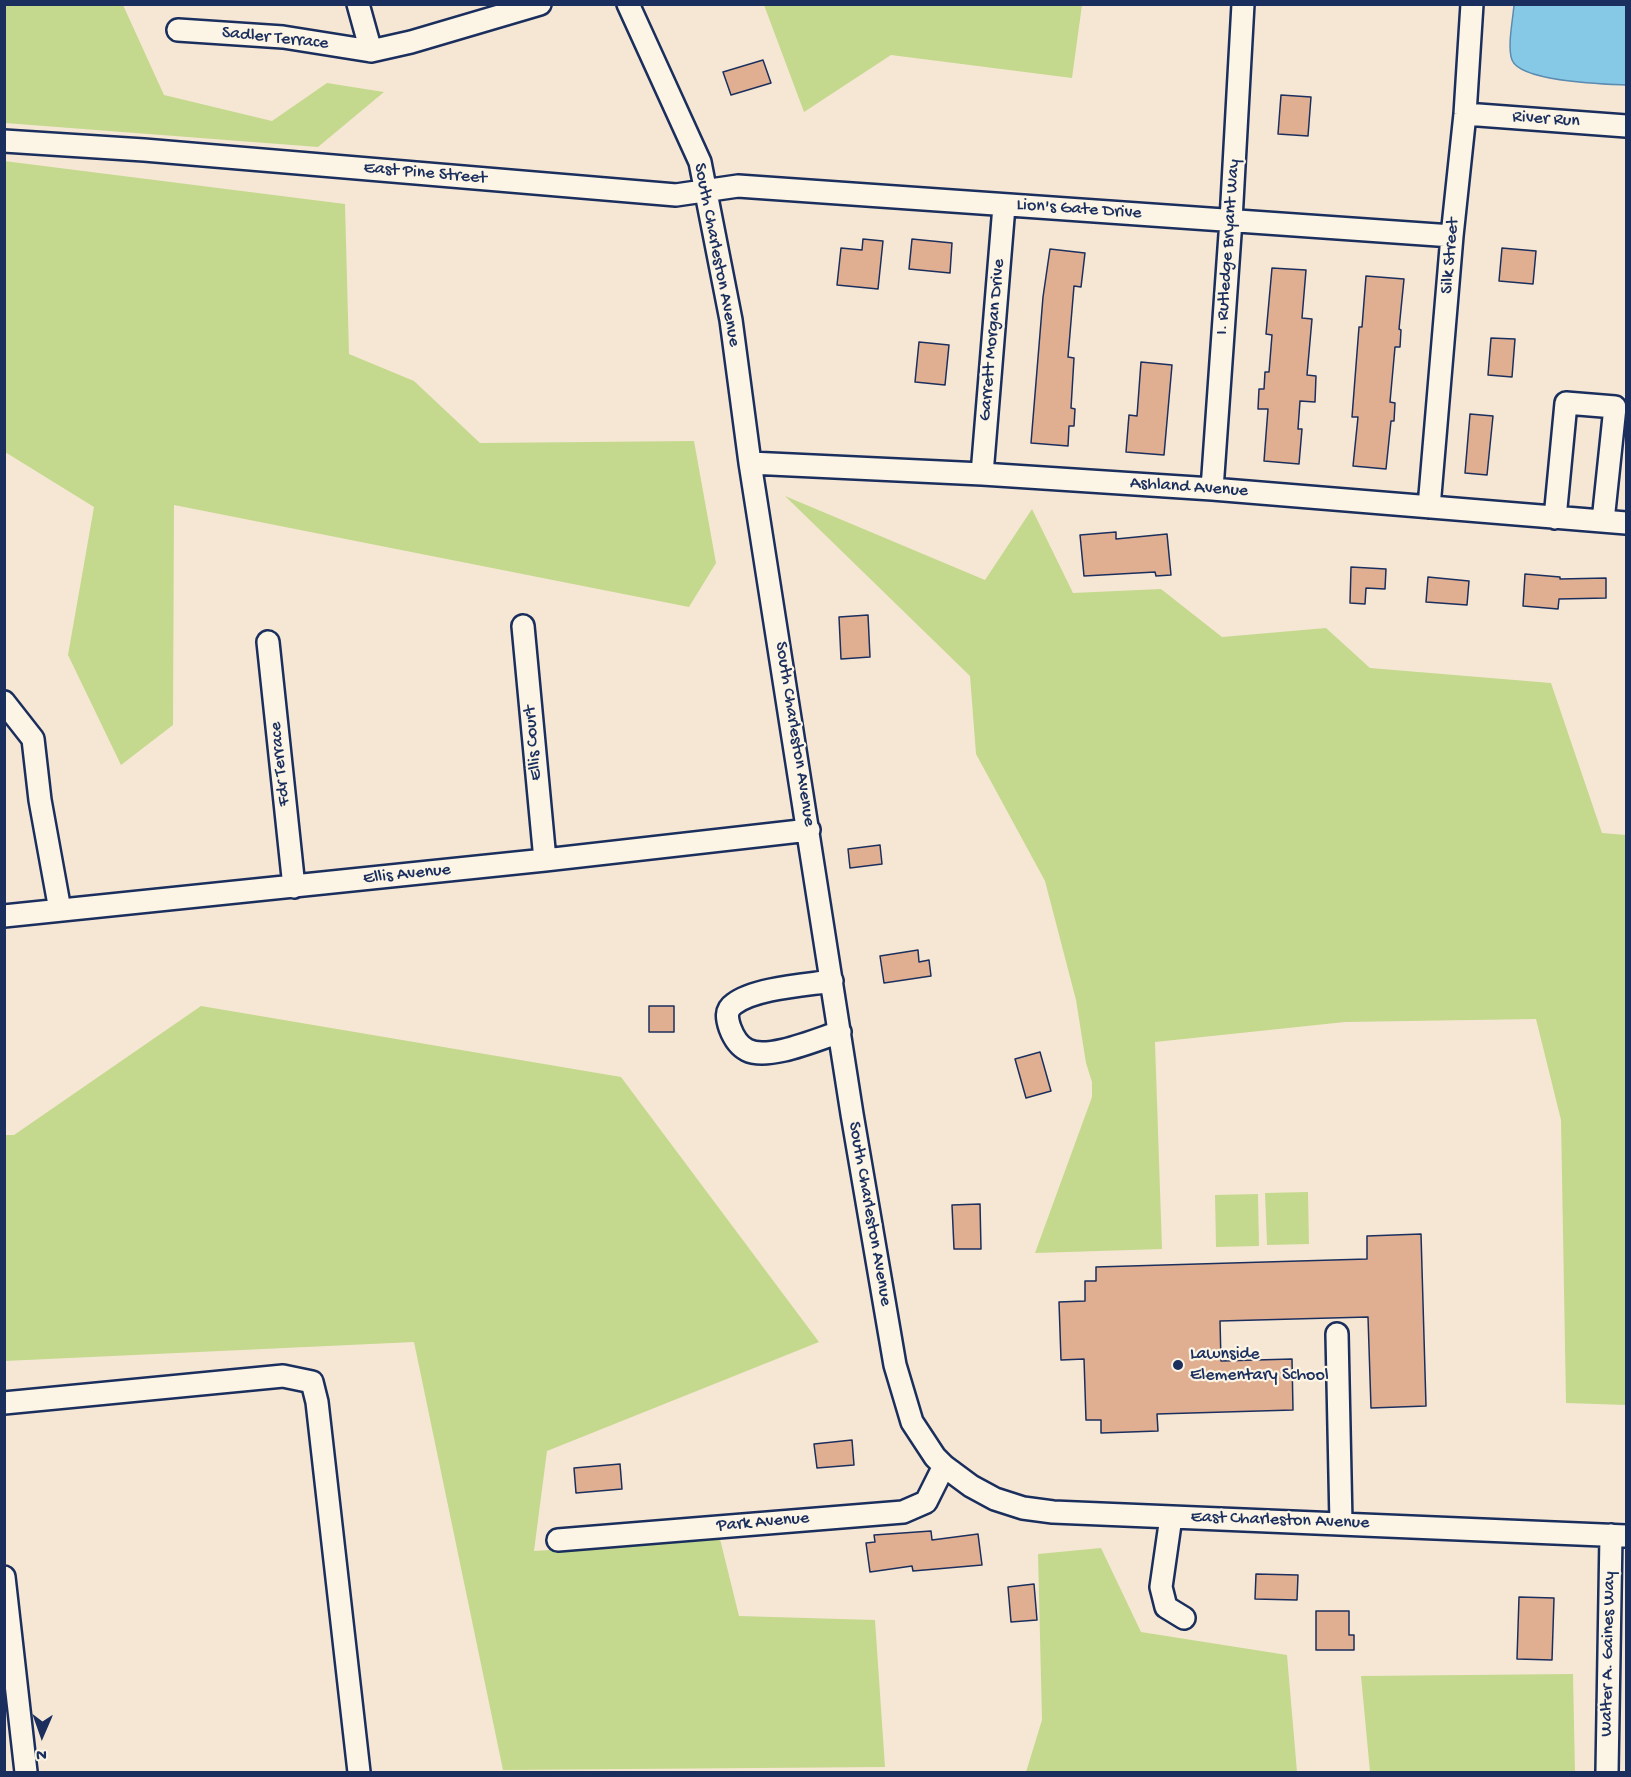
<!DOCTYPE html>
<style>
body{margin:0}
#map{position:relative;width:1631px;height:1777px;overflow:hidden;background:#f6e7d4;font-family:"Gochi Hand",sans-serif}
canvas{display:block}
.frame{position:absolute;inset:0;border:6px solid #1b2f5e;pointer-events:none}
.north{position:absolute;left:12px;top:1705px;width:60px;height:60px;-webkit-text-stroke:4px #fcf5e5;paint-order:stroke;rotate:182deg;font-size:16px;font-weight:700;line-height:24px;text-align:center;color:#1b2f5e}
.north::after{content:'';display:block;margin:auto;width:21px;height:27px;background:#1b2f5e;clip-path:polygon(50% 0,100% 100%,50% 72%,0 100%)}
</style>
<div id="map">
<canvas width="1631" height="1777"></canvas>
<div class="frame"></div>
<div class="north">N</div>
</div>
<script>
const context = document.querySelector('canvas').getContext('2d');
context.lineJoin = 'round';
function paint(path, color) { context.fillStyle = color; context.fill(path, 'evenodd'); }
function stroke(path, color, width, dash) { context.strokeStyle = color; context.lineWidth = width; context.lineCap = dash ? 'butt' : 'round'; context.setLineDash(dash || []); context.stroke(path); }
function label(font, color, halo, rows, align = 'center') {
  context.font = font + ' "Gochi Hand",sans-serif'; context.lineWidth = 4.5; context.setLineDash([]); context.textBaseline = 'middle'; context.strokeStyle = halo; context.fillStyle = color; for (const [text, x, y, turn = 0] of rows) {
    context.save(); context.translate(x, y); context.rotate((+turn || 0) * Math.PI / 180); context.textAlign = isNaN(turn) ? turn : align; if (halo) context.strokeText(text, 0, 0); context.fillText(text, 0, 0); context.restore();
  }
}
paint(new Path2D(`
 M 4,5 L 123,5 L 164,95 L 272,121 L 327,83 L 384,92 L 318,147 L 5,123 Z
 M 764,5 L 1082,5 L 1072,78 L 891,55 L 804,112 Z
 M 4,161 L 345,204 L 349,354 L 414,381 L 480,443 L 694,441 L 716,563 L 689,607 L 174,505 L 173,725 L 121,765 L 68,655 L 94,507 L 5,452 Z
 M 785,496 L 985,580 L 1032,509 L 1073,593 L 1161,589 L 1222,637 L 1326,628 L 1370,668 L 1551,683 L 1602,833 L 1626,835 L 1626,1405 L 1566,1403 L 1561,1120 L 1536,1019 L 1345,1022 L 1155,1042 L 1162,1249 L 1035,1253 L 1092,1097 L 1092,1082 L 1086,1063 L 1076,1000 L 1045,881 L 976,754 L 970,676 Z
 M 201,1006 L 621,1077 L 819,1342 L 547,1451 L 534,1551 L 720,1539 L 739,1616 L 875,1620 L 885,1767 L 503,1770 L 414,1342 L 5,1361 L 4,1135 L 14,1135 Z
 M 1308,1192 L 1309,1244 L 1267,1245 L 1265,1193 Z
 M 1258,1194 L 1259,1246 L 1216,1247 L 1215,1195 Z
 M 1101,1548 L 1141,1632 L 1287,1655 L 1297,1772 L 1026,1772 L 1042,1720 L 1038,1554 Z
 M 1573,1674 L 1575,1772 L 1370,1772 L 1361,1676 Z`), '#c4d98e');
const water = new Path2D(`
 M 1514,5 L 1626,5 L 1626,85 C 1604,84 1521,82 1512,60 C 1507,47 1513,19 1514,5 Z`);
paint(water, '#86c9e7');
stroke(water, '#5b8bb0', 1.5);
const building = new Path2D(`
 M 763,60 L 771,83 L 731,95 L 723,72 Z
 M 1281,95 L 1311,97 L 1308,136 L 1278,134 Z
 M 863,239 L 883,241 L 878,289 L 837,285 L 841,248 L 862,250 Z
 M 912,239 L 952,243 L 950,273 L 909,269 Z
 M 1502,248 L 1536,251 L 1533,284 L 1499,281 Z
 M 1050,249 L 1085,253 L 1081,287 L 1074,286 L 1068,357 L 1074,358 L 1071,408 L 1075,409 L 1074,426 L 1069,426 L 1068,446 L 1031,443 L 1043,297 Z
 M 1272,268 L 1306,270 L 1302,318 L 1312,319 L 1307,375 L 1316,376 L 1315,402 L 1300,401 L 1298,429 L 1302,429 L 1299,464 L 1264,461 L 1268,409 L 1258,409 L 1259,389 L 1264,389 L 1265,372 L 1269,372 L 1272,335 L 1266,334 Z
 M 1366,276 L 1404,279 L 1399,329 L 1401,330 L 1400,347 L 1395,347 L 1390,402 L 1395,403 L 1394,421 L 1391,421 L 1386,469 L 1353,466 L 1358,417 L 1352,417 L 1359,327 L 1362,327 Z
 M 1491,338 L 1515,339 L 1512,377 L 1488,375 Z
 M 919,342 L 949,345 L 945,385 L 915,382 Z
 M 1141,362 L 1172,365 L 1164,455 L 1126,452 L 1129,415 L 1137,416 Z
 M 1470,414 L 1493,416 L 1487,475 L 1465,473 Z
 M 1116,532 L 1116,539 L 1167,534 L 1171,575 L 1156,576 L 1155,572 L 1084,576 L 1080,535 Z
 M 1351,567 L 1386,569 L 1385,589 L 1366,588 L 1365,604 L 1350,603 Z
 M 1525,574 L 1560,577 L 1560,579 L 1606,578 L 1606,598 L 1559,599 L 1558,609 L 1523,606 Z
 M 1428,577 L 1469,581 L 1467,605 L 1426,602 Z
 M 868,615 L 870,657 L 841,659 L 839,617 Z
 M 880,845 L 882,864 L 850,868 L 848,849 Z
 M 918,950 L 919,962 L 929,960 L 931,976 L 884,983 L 880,956 Z
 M 649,1006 L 674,1006 L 674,1032 L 649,1032 Z
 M 1040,1052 L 1051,1091 L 1026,1098 L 1015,1059 Z
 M 980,1204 L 981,1249 L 954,1249 L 952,1205 Z
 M 1421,1234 L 1426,1406 L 1371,1408 L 1368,1317 L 1220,1321 L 1221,1361 L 1292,1359 L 1293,1410 L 1157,1414 L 1158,1431 L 1101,1433 L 1101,1420 L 1086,1420 L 1084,1359 L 1061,1360 L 1059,1302 L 1085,1301 L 1085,1281 L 1096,1281 L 1096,1267 L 1367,1259 L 1367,1236 Z
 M 852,1440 L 854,1465 L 817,1468 L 814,1444 Z
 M 620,1464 L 622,1489 L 576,1493 L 574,1468 Z
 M 931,1531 L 932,1540 L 978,1534 L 982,1565 L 913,1571 L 912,1566 L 870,1572 L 866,1543 L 875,1542 L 874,1535 Z
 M 1256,1574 L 1298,1575 L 1297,1600 L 1255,1599 Z
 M 1034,1584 L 1037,1620 L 1011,1622 L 1008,1587 Z
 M 1519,1597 L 1554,1598 L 1552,1660 L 1517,1659 Z
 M 1316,1611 L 1349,1611 L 1349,1635 L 1354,1635 L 1354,1650 L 1316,1650 Z`);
paint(building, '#e0af91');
stroke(building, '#1b2f5e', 1.5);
const minor = new Path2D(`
 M 358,4 L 371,51
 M 628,4 L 700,162 L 731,320 L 750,463 L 852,1114 L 895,1365 L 912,1422 L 935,1457 L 944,1466 L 971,1486 L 995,1499 L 1023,1508 L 1053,1512 L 1626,1536
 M 178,30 L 283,37 L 371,51 L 411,42 L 540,4
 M 1465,114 L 1626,126
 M 4,141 L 144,150 L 676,195 L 738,186 L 1452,236
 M 750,463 L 982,474 L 1212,489 L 1626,523
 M 982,474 L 1004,206
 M 1212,489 L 1231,220 L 1243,4
 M 1429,507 L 1452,236 L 1465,114 L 1472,4
 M 1555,518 L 1566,403 L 1615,407 L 1603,521
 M 523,626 L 545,860
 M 268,642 L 294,887
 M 4,702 L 33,739 L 40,800 L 60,910
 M 4,916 L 545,860 L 809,830
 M 832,981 C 806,985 755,988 734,1004 C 725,1010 727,1019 730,1028 C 733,1036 739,1046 747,1050 C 768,1061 818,1039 840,1032
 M 1337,1334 L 1341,1523
 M 4,1403 L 283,1376 L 312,1382 L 317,1402 L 359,1772
 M 1171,1517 L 1161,1587 L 1166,1607 L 1184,1618
 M 558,1540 L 903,1512 L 926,1502 L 944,1466
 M 4,1577 L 26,1772
 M 1607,1772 L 1611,1535`);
stroke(minor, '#1b2f5e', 26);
stroke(minor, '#fcf5e5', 21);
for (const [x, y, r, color] of [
 [1178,1365,6,"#1b2f5e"]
]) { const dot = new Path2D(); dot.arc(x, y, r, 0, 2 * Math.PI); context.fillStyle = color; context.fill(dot); stroke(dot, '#fcf5e5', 2); }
label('18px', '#1b2f5e', '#fcf5e5', [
 ["Sadler Terrace",275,39,6],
 ["River Run",1546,120,4],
 ["East Pine Street",425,174,5],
 ["Lion's Gate Drive",1079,210,4],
 ["I. Rutledge Bryant Way",1229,247,-86],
 ["South Charleston Avenue",716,255,79],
 ["Silk Street",1451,256,-85],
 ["Garrett Morgan Drive",993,340,-85],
 ["Ashland Avenue",1189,488,4],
 ["South Charleston Avenue",794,734,81],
 ["Ellis Court",534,743,-95],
 ["Fdr Terrace",281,764,-96],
 ["Ellis Avenue",407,875,-6],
 ["South Charleston Avenue",869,1214,80],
 ["East Charleston Avenue",1280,1521,2],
 ["Park Avenue",763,1523,-5],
 ["Walter A. Gaines Way",1609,1654,-89]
]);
label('18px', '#1b2f5e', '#fcf5e5', [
 ["Lawnside",1190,1355],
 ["Elementary School",1190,1376]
], 'left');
</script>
